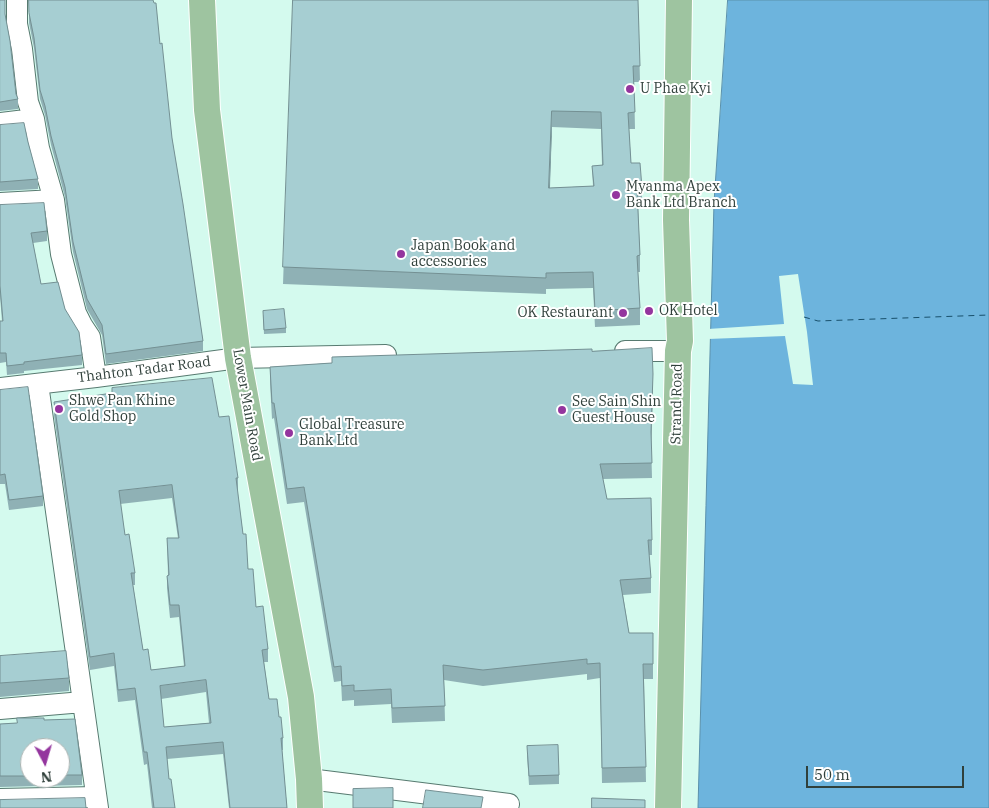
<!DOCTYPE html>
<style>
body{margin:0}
#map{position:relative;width:989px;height:808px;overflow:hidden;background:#d4faee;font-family:"IBM Plex Serif",serif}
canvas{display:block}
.north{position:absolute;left:20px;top:738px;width:50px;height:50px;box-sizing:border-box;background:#fff;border:1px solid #acb3b1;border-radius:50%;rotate:174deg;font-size:14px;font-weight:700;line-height:20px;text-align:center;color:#30403b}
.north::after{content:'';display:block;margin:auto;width:18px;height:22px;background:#94359e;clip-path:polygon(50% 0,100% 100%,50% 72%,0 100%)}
.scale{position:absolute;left:806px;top:766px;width:158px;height:22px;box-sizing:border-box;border:2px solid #30403b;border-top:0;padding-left:6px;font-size:15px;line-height:18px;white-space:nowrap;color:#30403b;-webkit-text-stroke:4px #fff;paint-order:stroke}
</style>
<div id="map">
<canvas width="989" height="808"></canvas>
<div class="north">N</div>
<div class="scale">50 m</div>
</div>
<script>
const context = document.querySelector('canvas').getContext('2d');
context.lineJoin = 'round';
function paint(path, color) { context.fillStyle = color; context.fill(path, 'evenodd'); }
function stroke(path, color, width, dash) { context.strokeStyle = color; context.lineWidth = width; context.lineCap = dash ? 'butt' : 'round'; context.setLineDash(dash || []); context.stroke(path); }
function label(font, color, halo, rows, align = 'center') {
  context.font = font + ' "IBM Plex Serif",serif'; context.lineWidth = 4; context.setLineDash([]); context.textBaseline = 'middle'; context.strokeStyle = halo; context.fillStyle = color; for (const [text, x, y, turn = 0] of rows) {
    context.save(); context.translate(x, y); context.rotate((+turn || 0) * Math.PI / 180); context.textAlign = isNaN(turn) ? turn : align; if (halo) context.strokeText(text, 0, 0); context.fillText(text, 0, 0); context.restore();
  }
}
const water = new Path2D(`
 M 728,0 L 989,0 L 989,808 L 698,808 L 714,203 Z`);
paint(water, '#6db4dd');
stroke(water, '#5b91ac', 1);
paint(new Path2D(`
 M 798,274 L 807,332 L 813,385 L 793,384 L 785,336 L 708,339 L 708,329 L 784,324 L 779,276 Z`), '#d4faee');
stroke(new Path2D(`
 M 804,317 L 818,321 L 989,315`), '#18506c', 1, [6, 5]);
const minor = new Path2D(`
 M 17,0 L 17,24 L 22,49 L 28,102 L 34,119 L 39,148 L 54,200 L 61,254 L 76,313 L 82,325 L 90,337 L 96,377
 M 0,123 L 34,119
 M 0,203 L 54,200
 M 625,351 L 678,351
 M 38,384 L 98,808
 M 0,388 L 96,377 L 238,358 L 386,355
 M 0,709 L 83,702
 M 309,779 L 509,804
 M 0,799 L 96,797`);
const major = new Path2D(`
 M 202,0 L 207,110 L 238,358 L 301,697 L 309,779 L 310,808
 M 668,808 L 678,351 L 680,341 L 676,220 L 679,0`);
stroke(minor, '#577a70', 22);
stroke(major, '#fff', 28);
stroke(minor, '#fff', 20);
stroke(major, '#9ec4a0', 26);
paint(new Path2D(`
 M 0,0 L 5,14 L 16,94 L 18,99 L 18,109 L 0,111 Z
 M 29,0 L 160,44 L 172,138 L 203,341 L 203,351 L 106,364 L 102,335 L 87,309 L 73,252 L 65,197 L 51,145 L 45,115 L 40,99 L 34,48 L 29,23 Z
 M 293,0 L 638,0 L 640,82 L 634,82 L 635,129 L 629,129 L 631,163 L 642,188 L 642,204 L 638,205 L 640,255 L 640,272 L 638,272 L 640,308 L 640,325 L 595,327 L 593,288 L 546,289 L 546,294 L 283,284 ZM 552,127 L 601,129 L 602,165 L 592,166 L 593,186 L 550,188 Z
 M 0,125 L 28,142 L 38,179 L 38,189 L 0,191 Z
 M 0,205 L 47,231 L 47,241 L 33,243 L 41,284 L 65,309 L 82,355 L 82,365 L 24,371 L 24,373 L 7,375 L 6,362 L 0,363 L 0,321 L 2,321 L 0,296 Z
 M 263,315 L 286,328 L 286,333 L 264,334 Z
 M 592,351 L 653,389 L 651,439 L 652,478 L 603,479 L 607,499 L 652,540 L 652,555 L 649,555 L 651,578 L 651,593 L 623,595 L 629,633 L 653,633 L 653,679 L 644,679 L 646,782 L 602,783 L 600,678 L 587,680 L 587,674 L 483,686 L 444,680 L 445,721 L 392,723 L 391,704 L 354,706 L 354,700 L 342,701 L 341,681 L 334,682 L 304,502 L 287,504 L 274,418 L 272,419 L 270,382 L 270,367 L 332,363 L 332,357 Z
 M 112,388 L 219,417 L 238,478 L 238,490 L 237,490 L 248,569 L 256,607 L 268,649 L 268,662 L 264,662 L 269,699 L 279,717 L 283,738 L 283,750 L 282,750 L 287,808 L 229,808 L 223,754 L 167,759 L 169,779 L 175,808 L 152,808 L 147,764 L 144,765 L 135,700 L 118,702 L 114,666 L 90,670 L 54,415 L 54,402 L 112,393 ZM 172,498 L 178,538 L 167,538 L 168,575 L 167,576 L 167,588 L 170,618 L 179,617 L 184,666 L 151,670 L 143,650 L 133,585 L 135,585 L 135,573 L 125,535 L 120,504 ZM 206,692 L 209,723 L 164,727 L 161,699 Z
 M 0,390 L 43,496 L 43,506 L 9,510 L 5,484 L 0,484 Z
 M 0,656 L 69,678 L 69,691 L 0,697 Z
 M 44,720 L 82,775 L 82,785 L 0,787 L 0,724 L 17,723 ZM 30,748 L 60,748 L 60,778 L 30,778 Z
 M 527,755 L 559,775 L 559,784 L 529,785 Z`), '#8fb1b5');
paint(new Path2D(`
 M 552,111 L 552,127 L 549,204 L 549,188 Z
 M 653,374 L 653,389 L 651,447 L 651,432 Z`), '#749093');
const building = new Path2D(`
 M 0,0 L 5,0 L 5,14 L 10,41 L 16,94 L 18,99 L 0,102 Z
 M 29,0 L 153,0 L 154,3 L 156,3 L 160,44 L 162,43 L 172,138 L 183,204 L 203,341 L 106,354 L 102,325 L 87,299 L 73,242 L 65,187 L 51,136 L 45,106 L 40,90 L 34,38 L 29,13 Z
 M 293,0 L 638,0 L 640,66 L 633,66 L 635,112 L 628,113 L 631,163 L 640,163 L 642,188 L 637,189 L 640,255 L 637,256 L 640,308 L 595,311 L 593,272 L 546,273 L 546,278 L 283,267 ZM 552,111 L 601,112 L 603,165 L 592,166 L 594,186 L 549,188 Z
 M 24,123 L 28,142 L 38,179 L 0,182 L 0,125 Z
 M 44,203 L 47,231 L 31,233 L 41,284 L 58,282 L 65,309 L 79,332 L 82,355 L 24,362 L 24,364 L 7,366 L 6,353 L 0,353 L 0,321 L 3,321 L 0,286 L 0,205 Z
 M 284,309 L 286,328 L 264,330 L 263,311 Z
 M 652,348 L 653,374 L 651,432 L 652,463 L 600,464 L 607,499 L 651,498 L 652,540 L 648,540 L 651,578 L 620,580 L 629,633 L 653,633 L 653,664 L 643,664 L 646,767 L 602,768 L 600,663 L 587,664 L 587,659 L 483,670 L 443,665 L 445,706 L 392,708 L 391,689 L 354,691 L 354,685 L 342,686 L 341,666 L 334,667 L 304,487 L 287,489 L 274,403 L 272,403 L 270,367 L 332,363 L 332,357 L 592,349 L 592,351 Z
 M 212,378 L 219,417 L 229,416 L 238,478 L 236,478 L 243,534 L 246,534 L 248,569 L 253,569 L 256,607 L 263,606 L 268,649 L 262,650 L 269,699 L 277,699 L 279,717 L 281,717 L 283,738 L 281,738 L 287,808 L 230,808 L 223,742 L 166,747 L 169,779 L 171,779 L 175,808 L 154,808 L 147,752 L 144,752 L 135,688 L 118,690 L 114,653 L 90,657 L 54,402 L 112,393 L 112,388 ZM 172,485 L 179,538 L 167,538 L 169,575 L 167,576 L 170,605 L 179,605 L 185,666 L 151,670 L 148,649 L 143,650 L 131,573 L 135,573 L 129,534 L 125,535 L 119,491 ZM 206,680 L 211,723 L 164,727 L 160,686 Z
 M 28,387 L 43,496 L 9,500 L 5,474 L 0,475 L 0,390 Z
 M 66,651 L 69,678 L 0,683 L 0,656 Z
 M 17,718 L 44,718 L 44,720 L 75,719 L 82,775 L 60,775 L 60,748 L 30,748 L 30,776 L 0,776 L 0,724 L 17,723 Z
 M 558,745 L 559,775 L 529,776 L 527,746 Z
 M 393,788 L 393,808 L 353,808 L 353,789 Z
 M 426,790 L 483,797 L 481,808 L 423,808 Z
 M 85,798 L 86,808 L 0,808 L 0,800 Z
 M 592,798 L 645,800 L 645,808 L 592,808 Z`);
paint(building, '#a6ced2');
stroke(building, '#749093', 1);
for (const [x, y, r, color] of [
 [630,89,5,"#94359e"],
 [616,195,5,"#94359e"],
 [401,254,5,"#94359e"],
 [649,311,5,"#94359e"],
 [623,313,5,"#94359e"],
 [59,409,5,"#94359e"],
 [562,410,5,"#94359e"],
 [289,433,5,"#94359e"]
]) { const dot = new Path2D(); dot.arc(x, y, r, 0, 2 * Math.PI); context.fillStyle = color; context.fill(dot); stroke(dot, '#fff', 2); }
label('14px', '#30403b', '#fff', [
 ["U Phae Kyi",640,89],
 ["Myanma Apex",626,187],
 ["Bank Ltd Branch",626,203],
 ["Japan Book and",411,246],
 ["accessories",411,262],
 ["OK Hotel",659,311],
 ["OK Restaurant",613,313,"right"],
 ["Shwe Pan Khine",69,401],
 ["Gold Shop",69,417],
 ["See Sain Shin",572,402],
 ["Guest House",572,418],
 ["Global Treasure",299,425],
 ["Bank Ltd",299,441]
], 'left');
label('14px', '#30403b', '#fff', [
 ["Thahton Tadar Road",144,370,-7],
 ["Strand Road",677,404,-89],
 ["Lower Main Road",247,405,80]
]);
</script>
